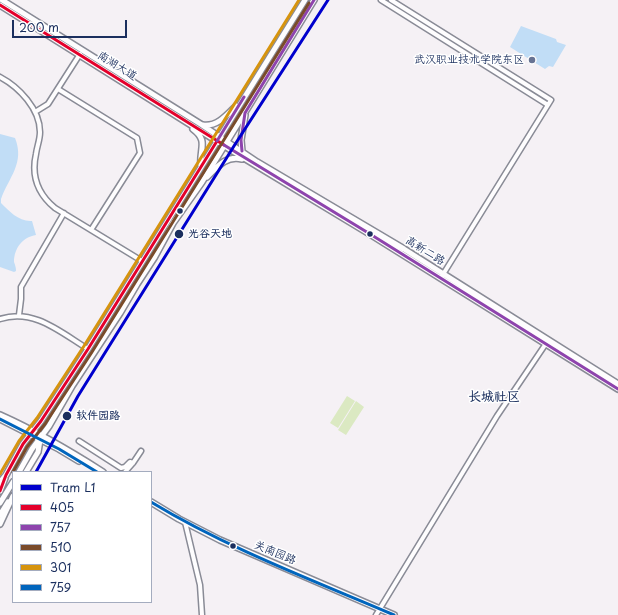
<!DOCTYPE html>
<meta charset="utf-8">
<style>
body{margin:0}
#map{position:relative;width:618px;height:615px;overflow:hidden;background:#f5f1f5;font-family:"Playpen Sans",sans-serif}
canvas{display:block}
.legend{position:absolute;left:12px;top:471px;width:140px;height:132px;box-sizing:border-box;background:#fff;border:1px solid #a4acbf;margin:0;padding:5px 7px;list-style:none;font-size:12px;color:#1b2f5e}
.legend li{display:flex;align-items:center;gap:8px;height:20px}
.legend b{width:20px;border:1px solid #a4acbf}
.scale{position:absolute;left:12px;top:20px;width:115px;height:18px;box-sizing:border-box;border:2px solid #1b2f5e;border-top:0;padding-left:5px;font-size:12px;line-height:14px;white-space:nowrap;color:#1b2f5e;-webkit-text-stroke:3px #fff;paint-order:stroke}
</style>
<div id="map">
<canvas width="618" height="615"></canvas>
<ul class="legend">
<li><b style="height:5px;background:#0000cd"></b>Tram L1</li>
<li><b style="height:5px;background:#e4002b"></b>405</li>
<li><b style="height:5px;background:#8e44ad"></b>757</li>
<li><b style="height:5px;background:#7a4b2a"></b>510</li>
<li><b style="height:5px;background:#d6940e"></b>301</li>
<li><b style="height:5px;background:#0065bd"></b>759</li>
</ul>
<div class="scale">200 m</div>
</div>
<script>
const context = document.querySelector('canvas').getContext('2d');
context.lineJoin = 'round';
function paint(path, color) { context.fillStyle = color; context.fill(path, 'evenodd'); }
function stroke(path, color, width, dash) { context.strokeStyle = color; context.lineWidth = width; context.lineCap = dash ? 'butt' : 'round'; context.setLineDash(dash || []); context.stroke(path); }
function label(font, color, halo, rows, align = 'center') {
  context.font = font + ' "Playpen Sans","LXGW WenKai TC",sans-serif'; context.lineWidth = 3; context.setLineDash([]); context.textBaseline = 'middle'; context.strokeStyle = halo; context.fillStyle = color; for (const [text, x, y, turn = 0] of rows) {
    context.save(); context.translate(x, y); context.rotate((+turn || 0) * Math.PI / 180); context.textAlign = isNaN(turn) ? turn : align; if (halo) context.strokeText(text, 0, 0); context.fillText(text, 0, 0); context.restore();
  }
}
paint(new Path2D(`
 M 347,396 L 355,401 L 338,428 L 330,423 Z
 M 356,401 L 364,407 L 346,435 L 338,430 Z`), '#dbe9c2');
paint(new Path2D(`
 M 521,26 L 556,39 L 557,42 L 566,45 L 553,67 L 549,66 L 545,69 L 510,47 Z
 M 0,134 L 15,138 C 25,163 9,177 1,199 L 1,203 C 9,211 19,222 32,221 L 36,235 C 23,237 14,248 14,262 C 15,265 16,267 16,271 L 14,272 L 0,267 Z`), '#c1ddf6');
const minor = new Path2D(`
 M 381,0 L 548,105
 M 391,0 L 551,100 L 442,276
 M 0,77 C 19,87 40,109 40,132 C 40,140 37,146 36,154 C 31,176 38,194 55,208 L 142,261
 M 58,89 L 137,138 L 140,153 L 91,230
 M 35,112 L 48,104 L 80,54
 M 19,315 L 21,299 L 21,287 L 64,213
 M 0,319 C 34,308 60,332 88,349
 M 79,441 L 121,468 L 125,467 L 130,462 L 133,463
 M 125,472 L 133,463 L 141,451
 M 185,522 L 200,585 L 202,615
 M 376,615 L 497,416 L 547,342`);
const major = new Path2D(`
 M 2,0 L 202,125 L 257,162 L 404,249 L 618,384
 M 0,5 L 239,155 L 370,234 L 618,389
 M 203,125 C 217,127 227,115 236,106
 M 193,129 C 209,141 199,149 201,166
 M 242,151 L 241,140 L 245,115
 M 207,177 C 217,167 226,155 242,159
 M 0,415 C 36,431 70,451 103,472
 M 0,419 L 59,449 L 79,461
 M 19,472 L 32,449 L 49,426 L 72,386 L 120,313 L 137,284 L 154,258 L 173,223 L 202,182 L 314,0
 M 26,472 L 38,452 L 40,440
 M 0,482 L 6,475 L 23,444 L 41,421 L 88,349 L 305,0
 M 0,491 L 5,478
 M 151,502 L 179,519 L 220,540 L 394,615
 M 0,503 L 13,482
 M 0,515 L 8,502
 M 0,524 L 13,496`);
stroke(minor, '#898b96', 7);
stroke(major, '#898b96', 8);
stroke(minor, '#fefdfe', 4);
stroke(major, '#fefdfe', 5);
stroke(new Path2D(`
 M 0,5 L 224,145
 M 0,491 L 6,475 L 23,444 L 41,421 L 88,349 L 217,141`), '#e4002b', 3);
stroke(new Path2D(`
 M 217,141 L 244,97
 M 224,145 L 370,234 L 618,389
 M 242,151 L 241,140 L 245,113 L 314,0`), '#8e44ad', 3);
stroke(new Path2D(`
 M 13,472 L 27,447 L 45,424 L 92,352 L 309,3`), '#7a4b2a', 3);
stroke(new Path2D(`
 M 0,474 L 19,441 L 37,418 L 84,346 L 299,0`), '#d6940e', 3);
stroke(new Path2D(`
 M 0,419 L 59,449 L 97,472
 M 151,502 C 227,548 312,580 394,615`), '#0065bd', 3);
stroke(new Path2D(`
 M 36,472 L 78,396 L 234,146 L 328,0`), '#0000cd', 3);
for (const [x, y, r, color] of [
 [532,60,4,"#677393"],
 [180,211,3.5,"#1b2f5e"],
 [179,234,5,"#1b2f5e"],
 [370,234,3.5,"#1b2f5e"],
 [67,416,5,"#1b2f5e"],
 [233,546,3.5,"#1b2f5e"]
]) { const dot = new Path2D(); dot.arc(x, y, r, 0, 2 * Math.PI); context.fillStyle = color; context.fill(dot); stroke(dot, '#fff', 1.5); }
label('11px', '#1b2f5e', '#fff', [
 ["武汉职业技术学院东区",524,60]
], 'right');
label('11px', '#1b2f5e', '#fff', [
 ["南湖大道",117,66,32],
 ["高新二路",425,251,32],
 ["关南园路",275,553,23]
]);
label('bold 11px', '#1b2f5e', '#fff', [
 ["光谷天地",188,234],
 ["软件园路",76,416]
], 'left');
label('bold 13px', '#1b2f5e', '#fff', [
 ["长城社区",494,397]
]);
</script>
